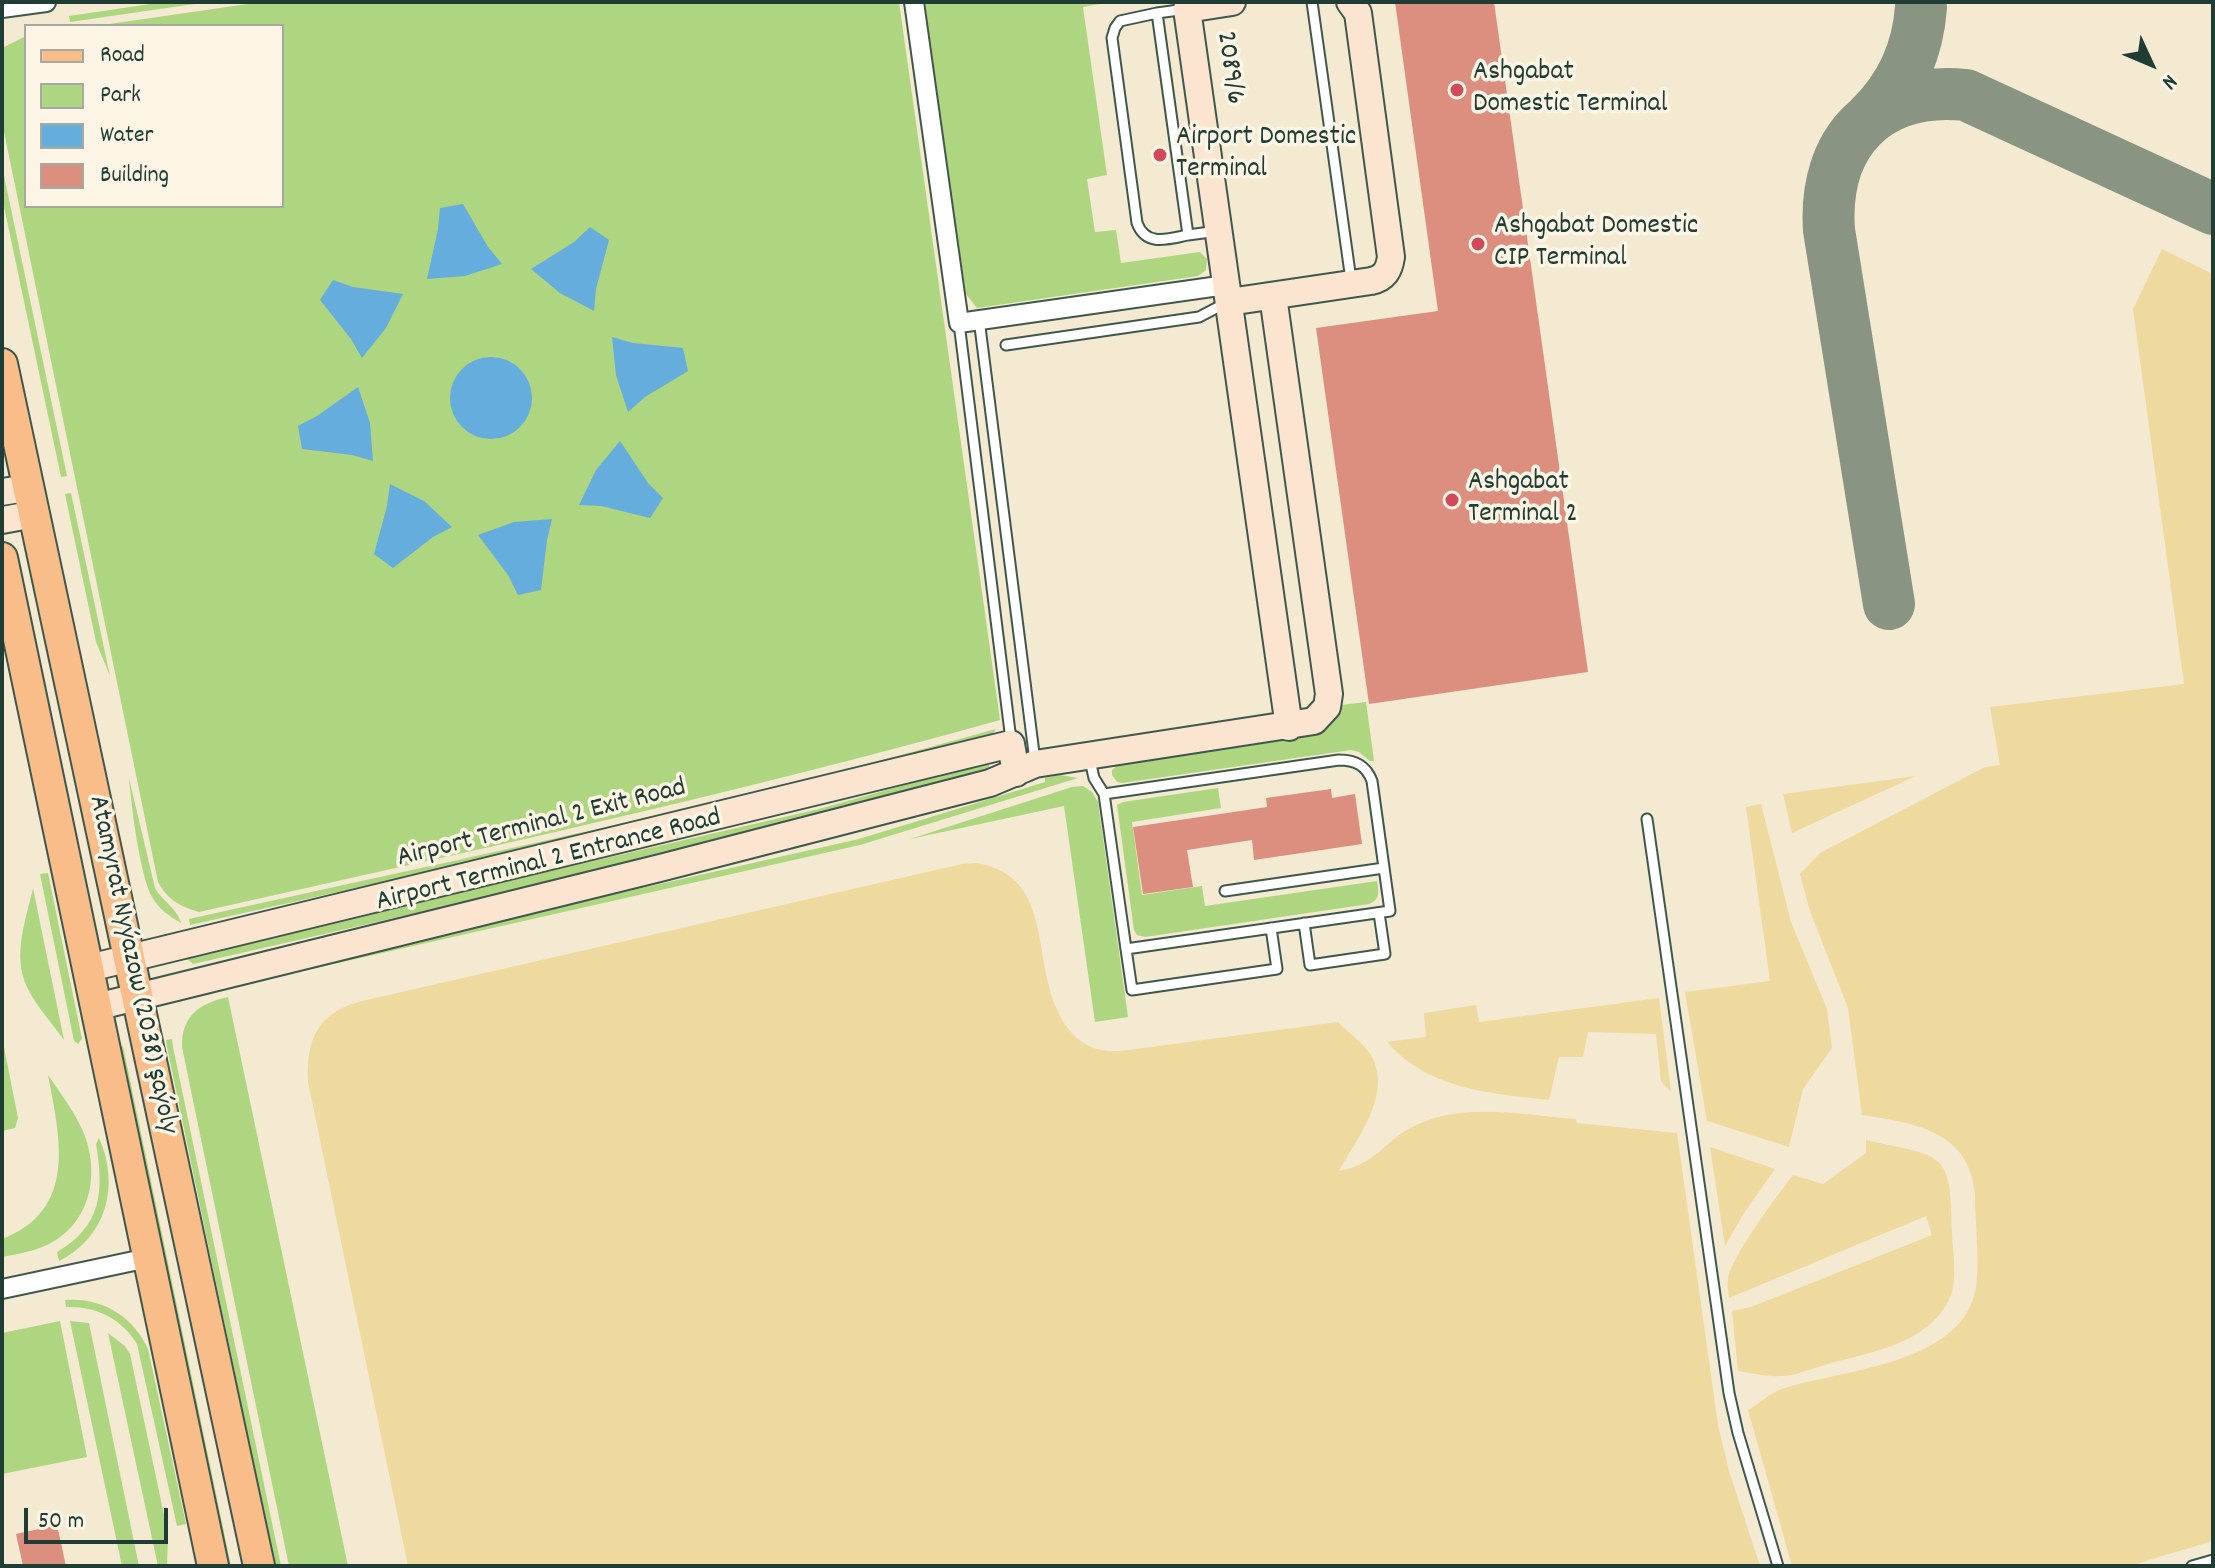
<!DOCTYPE html>
<meta charset="utf-8">
<style>
body{margin:0}
#map{position:relative;width:2215px;height:1568px;overflow:hidden;background:#f3ead1;font-family:Dekko,sans-serif}
canvas{display:block}
.frame{position:absolute;inset:0;border:4px solid #1f3d34;pointer-events:none}
.legend{position:absolute;left:24px;top:24px;width:260px;height:184px;box-sizing:border-box;background:#fcf5e5;border:2px solid #a4ab9e;margin:0;padding:10px 14px;list-style:none;font-size:24px;color:#1f3d34}
.legend li{display:flex;align-items:center;gap:16px;height:40px}
.legend b{width:40px;border:2px solid #a4ab9e}
.north{position:absolute;left:2111px;top:24px;width:80px;height:80px;-webkit-text-stroke:6px #fcf5e5;paint-order:stroke;rotate:134deg;font-size:22px;font-weight:700;line-height:32px;text-align:center;color:#1f3d34}
.north::after{content:'';display:block;margin:auto;width:28px;height:36px;background:#1f3d34;clip-path:polygon(50% 0,100% 100%,50% 72%,0 100%)}
.scale{position:absolute;left:24px;top:1508px;width:144px;height:36px;box-sizing:border-box;border:4px solid #1f3d34;border-top:0;padding-left:10px;font-size:24px;line-height:28px;white-space:nowrap;color:#1f3d34;-webkit-text-stroke:6px #fcf5e5;paint-order:stroke}
</style>
<div id="map">
<canvas width="2215" height="1568"></canvas>
<div class="frame"></div>
<ul class="legend">
<li><b style="height:10px;background:#f8bd89"></b>Road</li>
<li><b style="height:22px;background:#aed57f"></b>Park</li>
<li><b style="height:22px;background:#65addc"></b>Water</li>
<li><b style="height:22px;background:#dc8e7f"></b>Building</li>
</ul>
<div class="north">N</div>
<div class="scale">50 m</div>
</div>
<script>
const context = document.querySelector('canvas').getContext('2d');
context.lineJoin = 'round';
function paint(path, color) { context.fillStyle = color; context.fill(path, 'evenodd'); }
function stroke(path, color, width, dash) { context.strokeStyle = color; context.lineWidth = width; context.lineCap = dash ? 'butt' : 'round'; context.setLineDash(dash || []); context.stroke(path); }
function label(font, color, halo, rows, align = 'center') {
  context.font = font + ' Dekko,sans-serif'; context.lineWidth = 7; context.setLineDash([]); context.textBaseline = 'middle'; context.strokeStyle = halo; context.fillStyle = color; for (const [text, x, y, turn = 0] of rows) {
    context.save(); context.translate(x, y); context.rotate((+turn || 0) * Math.PI / 180); context.textAlign = isNaN(turn) ? turn : align; if (halo) context.strokeText(text, 0, 0); context.fillText(text, 0, 0); context.restore();
  }
}
paint(new Path2D(`
 M 164,2 L 208,2 L 70,22 L 69,16 Z
 M 261,2 L 899,2 L 1000,720 C 736,794 467,852 199,912 C 179,906 168,900 158,882 L 2,122 L 2,48 L 26,36 L 26,206 L 282,206 L 282,26 L 96,26 Z
 M 923,2 L 1110,2 L 1083,7 L 1107,175 L 1087,179 L 1095,232 L 1116,230 L 1121,263 L 1200,252 L 1207,259 L 1206,270 L 1198,276 L 977,308 L 966,294 Z
 M 2,166 L 67,476 L 61,477 L 2,197 Z
 M 71,493 L 110,676 L 96,642 L 65,494 Z
 M 1366,702 L 1374,761 L 1370,761 L 1359,752 L 1351,750 L 1122,783 L 1117,782 L 1112,775 L 1112,770 L 1119,764 L 1311,736 L 1332,721 L 1341,705 Z
 M 996,729 L 991,737 L 754,799 L 190,925 L 189,919 C 459,859 730,804 996,729 Z
 M 983,763 L 989,765 L 989,771 L 687,851 L 193,964 L 186,958 L 190,954 L 819,809 Z
 M 1060,775 L 1078,778 L 860,845 L 214,991 L 198,997 L 195,992 L 213,985 L 859,839 L 1045,782 L 1045,778 Z
 M 129,778 L 155,888 C 162,901 178,909 181,923 C 169,916 159,909 152,897 C 140,876 131,804 129,778 Z
 M 1083,786 L 1092,792 L 1098,802 L 1128,1017 L 1095,1022 L 1064,806 L 910,839 L 1072,787 Z
 M 1218,788 L 1221,808 L 1132,822 L 1142,895 L 1202,886 L 1205,906 L 1377,881 C 1379,892 1380,900 1369,904 L 1145,937 L 1137,935 L 1134,930 L 1117,805 L 1123,802 Z
 M 48,873 L 82,1039 L 78,1044 L 74,1041 L 40,874 Z
 M 33,888 L 64,1040 C 52,1023 36,1006 27,987 C 12,956 26,919 33,888 Z
 M 228,997 L 348,1566 L 289,1566 L 182,1047 C 181,1016 200,1003 228,997 Z
 M 172,1039 L 173,1047 L 281,1566 L 275,1566 L 167,1047 L 166,1040 Z
 M 3,1042 L 18,1118 L 15,1128 L 2,1131 Z
 M 123,1046 L 231,1566 L 228,1566 L 120,1047 Z
 M 48,1075 C 59,1091 72,1108 81,1127 C 101,1168 93,1222 49,1244 C 35,1251 18,1254 2,1257 L 2,1239 C 78,1210 60,1138 48,1075 Z
 M 99,1138 C 120,1185 107,1237 59,1261 L 57,1252 C 102,1226 104,1191 96,1144 Z
 M 65,1300 C 102,1297 133,1316 148,1349 L 186,1524 L 177,1526 L 137,1344 C 121,1318 96,1306 66,1307 Z
 M 60,1321 L 87,1457 L 2,1474 L 2,1333 Z
 M 70,1321 L 89,1323 L 139,1566 L 122,1566 Z
 M 108,1333 L 125,1346 L 130,1354 L 168,1534 L 167,1566 L 158,1566 Z`), '#aed57f');
paint(new Path2D(`
 M 2162,249 L 2213,274 L 2213,1541 L 2129,1566 L 1792,1566 L 1748,1410 C 1758,1404 1768,1395 1779,1390 C 1838,1369 1963,1367 1976,1287 C 1980,1261 1975,1223 1975,1195 C 1970,1130 1913,1123 1862,1115 L 1848,1008 L 1810,911 L 1800,874 L 1820,853 L 1985,767 L 2000,765 L 1990,707 L 2184,684 L 2133,309 Z
 M 1916,776 L 1792,833 L 1783,794 Z
 M 1761,804 L 1791,922 L 1827,1009 L 1832,1048 L 1803,1089 L 1789,1147 L 1707,1121 L 1685,992 L 1770,981 L 1746,807 Z
 M 977,863 C 1063,878 1024,977 1071,1032 C 1085,1048 1100,1052 1121,1051 L 1338,1022 C 1349,1033 1366,1045 1373,1059 C 1391,1098 1355,1141 1339,1171 C 1377,1164 1383,1142 1412,1127 C 1462,1101 1522,1115 1576,1119 L 1577,1123 L 1677,1133 L 1718,1425 L 1729,1471 L 1760,1566 L 408,1566 L 308,1082 C 306,1041 317,1014 358,1002 L 962,864 Z
 M 1659,998 L 1671,1092 L 1661,1081 L 1656,1034 L 1588,1032 L 1583,1057 L 1559,1057 L 1549,1100 C 1490,1093 1429,1090 1387,1042 L 1426,1037 L 1424,1013 L 1476,1005 L 1479,1022 Z
 M 1866,1140 C 1944,1158 1951,1148 1952,1234 C 1953,1254 1958,1282 1949,1300 C 1927,1344 1871,1352 1828,1364 C 1814,1368 1796,1376 1781,1376 C 1767,1377 1752,1373 1738,1371 L 1732,1311 L 1751,1307 L 1932,1235 L 1926,1216 L 1729,1298 C 1728,1291 1727,1285 1728,1278 C 1733,1254 1777,1196 1793,1175 L 1823,1184 L 1866,1153 Z
 M 1710,1147 L 1775,1169 L 1744,1213 L 1725,1246 Z`), '#eeda9e');
paint(new Path2D(`
 M 463,204 L 488,247 L 502,264 L 465,276 L 427,279 L 438,229 L 440,208 Z
 M 590,227 L 609,240 L 596,289 L 594,311 L 560,293 L 531,269 L 574,242 Z
 M 333,280 L 353,287 L 403,294 L 386,328 L 362,358 L 351,339 L 320,300 Z
 M 612,337 L 633,343 L 683,348 L 688,371 L 645,397 L 628,412 L 616,375 Z
 M450 398a41 41 0 1 1 82 0a41 41 0 1 1-82 0Z
 M 358,387 L 370,423 L 373,461 L 352,455 L 302,449 L 298,426 L 317,416 Z
 M 620,441 L 648,483 L 663,498 L 650,518 L 601,506 L 579,505 L 596,470 Z
 M 390,484 L 424,501 L 452,527 L 433,537 L 393,568 L 374,554 L 387,506 Z
 M 552,519 L 547,540 L 541,590 L 518,595 L 508,575 L 478,535 L 514,522 Z`), '#65addc');
stroke(new Path2D(`
 M 1870,118 C 1901,88 1918,51 1921,7
 M 1889,604 L 1829,230 C 1823,141 1877,86 1966,95 L 2213,209`), '#899482', 52);
paint(new Path2D(`
 M 1395,2 L 1494,2 L 1588,672 L 1369,704 L 1316,328 L 1438,311 Z
 M 1331,789 L 1332,798 L 1355,794 L 1362,844 L 1254,860 L 1252,840 L 1187,850 L 1193,887 L 1143,894 L 1133,827 L 1267,807 L 1266,798 Z
 M 57,1525 L 66,1566 L 23,1566 L 16,1534 Z`), '#dc8e7f');
const lane = new Path2D(`
 M 1312,2 L 1351,280
 M 1179,10 L 1157,13 L 1188,235 L 1218,231
 M 1157,13 L 1120,21 L 1115,28 L 1112,38 L 1137,223 C 1146,247 1168,239 1188,235
 M 979,319 L 1035,761
 M 959,323 L 1011,740
 M 1006,345 L 1199,317 L 1226,303
 M 1090,760 L 1094,778 L 1104,794 L 1126,949 L 1390,911 L 1372,781 C 1366,765 1355,760 1339,760 L 1104,794
 M 1647,819 L 1729,1393 L 1738,1433 L 1778,1566
 M 1225,891 L 1384,868
 M 1304,923 L 1310,965 L 1385,954 L 1379,913
 M 1126,949 L 1132,990 L 1277,969 L 1271,928
 M 2192,1566 L 2213,1560`);
const street = new Path2D(`
 M 914,2 L 959,323 L 1226,285
 M 2,8 L 46,2
 M 2,1289 L 148,1258`);
const secondary = new Path2D(`
 M 1232,2 L 1187,9 L 1289,727
 M 1229,302 L 1371,281 C 1385,278 1389,270 1391,257 L 1358,13 L 1350,2
 M 2,492 L 27,488
 M 2,520 L 35,514
 M 89,968 L 1011,744 L 1016,773
 M 96,1007 L 660,868 L 990,783 L 1035,764 L 1314,721 L 1327,707 L 1329,694 L 1273,296`);
const primary = new Path2D(`
 M 2,364 L 259,1566
 M 2,558 L 213,1566`);
stroke(lane, '#3f574c', 13);
stroke(street, '#3f574c', 22);
stroke(secondary, '#3f574c', 30);
stroke(primary, '#3f574c', 34);
stroke(lane, '#fff', 9);
stroke(street, '#fff', 18);
stroke(secondary, '#fce5d0', 26);
stroke(primary, '#f8bd89', 30);
for (const [x, y, r, color] of [
 [1457,90,8,"#d1495b"],
 [1160,155,8,"#d1495b"],
 [1478,244,8,"#d1495b"],
 [1452,500,8,"#d1495b"]
]) { const dot = new Path2D(); dot.arc(x, y, r, 0, 2 * Math.PI); context.fillStyle = color; context.fill(dot); stroke(dot, '#fcf5e5', 3); }
label('28px', '#1f3d34', '#fcf5e5', [
 ["2089/6",1228,68,82],
 ["Airport Terminal 2 Exit Road",542,825,-14],
 ["Airport Terminal 2 Entrance Road",549,862,-14],
 ["Atamyrat Nyýazow (2038) şaýoly",131,965,78]
]);
label('28px', '#1f3d34', '#fcf5e5', [
 ["Ashgabat",1473,74],
 ["Domestic Terminal",1473,106],
 ["Airport Domestic",1176,139],
 ["Terminal",1176,171],
 ["Ashgabat Domestic",1494,228],
 ["CIP Terminal",1494,260],
 ["Ashgabat",1468,484],
 ["Terminal 2",1468,516]
], 'left');
</script>
